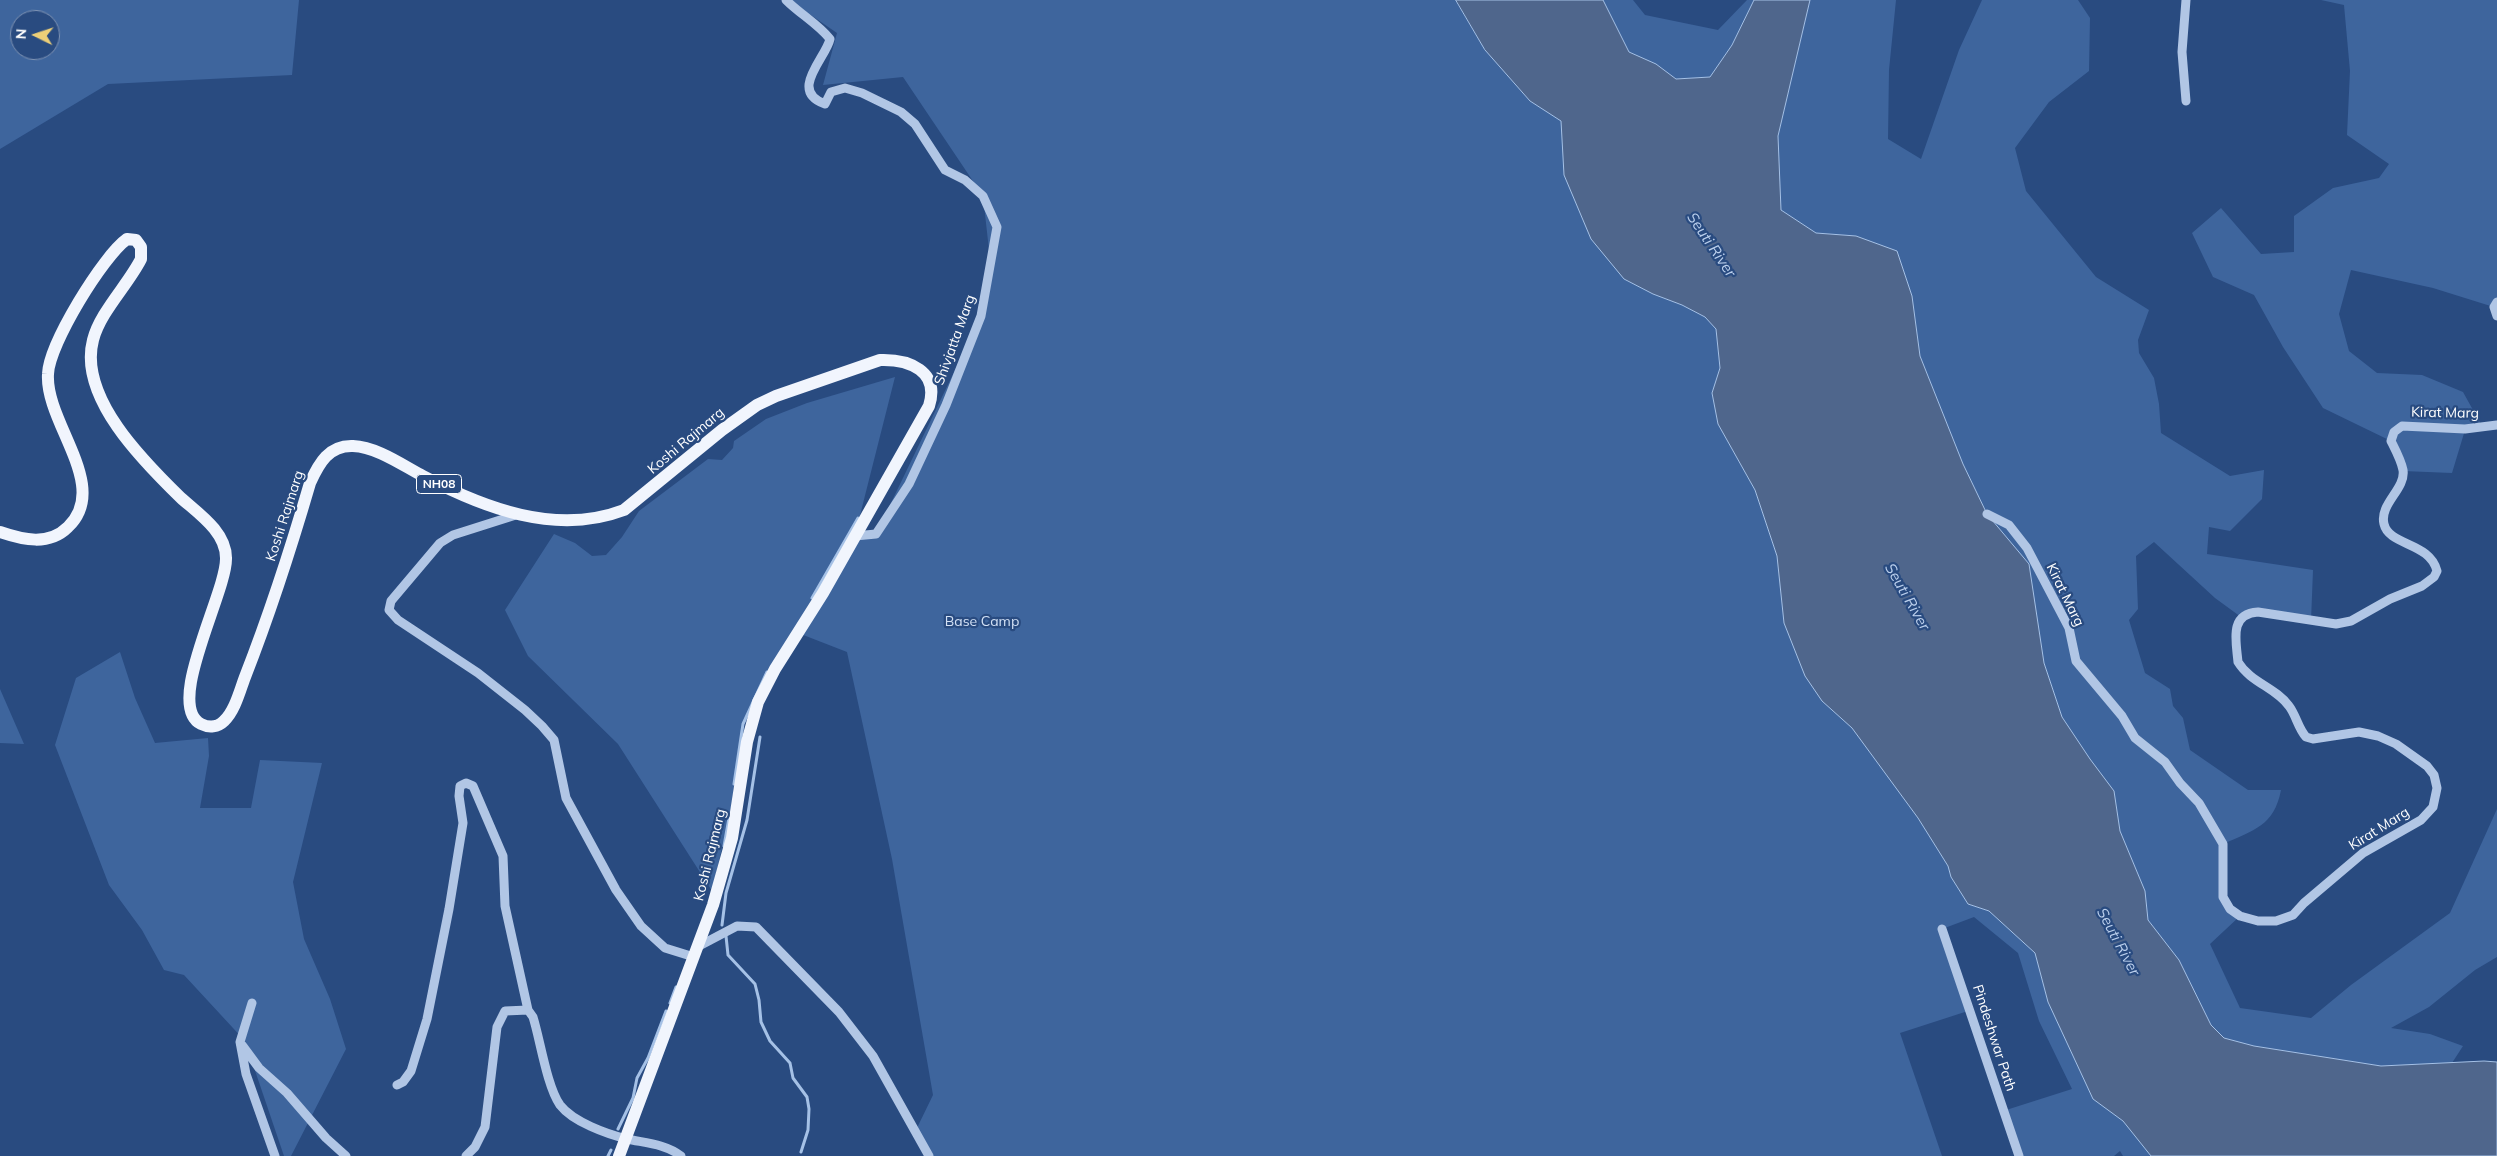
<!DOCTYPE html>
<style>
body{margin:0}
#map{position:relative;width:2497px;height:1156px;overflow:hidden;background:#294b80;font-family:Mulish,sans-serif}
canvas{display:block}
.north{position:absolute;left:10px;top:10px;width:50px;height:50px;box-sizing:border-box;background:#294b80;border:1px solid #7f93b3;border-radius:50%;rotate:274deg;font-size:14px;font-weight:700;line-height:20px;text-align:center;color:#fff}
.north::after{content:'';display:block;margin:auto;width:18px;height:22px;background:#eccf78;clip-path:polygon(50% 0,100% 100%,50% 72%,0 100%)}
</style>
<div id="map">
<canvas width="2497" height="1156"></canvas>
<div class="north">N</div>
</div>
<script>
const context = document.querySelector('canvas').getContext('2d');
context.lineJoin = 'round';
function paint(path, color) { context.fillStyle = color; context.fill(path, 'evenodd'); }
function stroke(path, color, width, dash) { context.strokeStyle = color; context.lineWidth = width; context.lineCap = dash ? 'butt' : 'round'; context.setLineDash(dash || []); context.stroke(path); }
function label(font, color, halo, rows, align = 'center') {
  context.font = font + ' Mulish,sans-serif'; context.lineWidth = 4.5; context.setLineDash([]); context.textBaseline = 'middle'; context.strokeStyle = halo; context.fillStyle = color; for (const [text, x, y, turn = 0] of rows) {
    context.save(); context.translate(x, y); context.rotate((+turn || 0) * Math.PI / 180); context.textAlign = isNaN(turn) ? turn : align; if (halo) context.strokeText(text, 0, 0); context.fillText(text, 0, 0); context.restore();
  }
}
paint(new Path2D(`
 M 0,0 L 299,0 L 292,75 L 108,84 L 0,149 ZM 20,20 L 50,20 L 50,50 L 20,50 Z
 M 789,0 L 1455,0 L 1485,50 L 1530,101 L 1562,121 L 1564,175 L 1624,279 L 1653,294 L 1682,305 L 1705,317 L 1716,329 L 1720,369 L 1712,393 L 1718,424 L 1755,490 L 1777,556 L 1784,623 L 1822,701 L 1852,728 L 1918,818 L 1948,866 L 1951,877 L 1968,904 L 1989,911 L 2035,953 L 2048,1002 L 2093,1098 L 2123,1121 L 2151,1156 L 2123,1156 L 2120,1151 L 2114,1156 L 2019,1156 L 2003,1111 L 2072,1089 L 2039,1021 L 2018,953 L 1974,917 L 1942,929 L 1971,1010 L 1900,1033 L 1942,1156 L 929,1156 L 916,1130 L 933,1095 L 892,859 L 847,652 L 793,631 L 762,680 L 743,724 L 730,814 L 712,891 L 618,744 L 528,656 L 505,610 L 554,534 L 575,543 L 592,556 L 606,555 L 622,537 L 639,511 L 708,459 L 722,460 L 733,448 L 734,441 L 766,419 L 807,403 L 895,377 L 855,535 L 876,534 L 981,316 L 991,268 L 983,196 L 903,77 L 823,85 L 837,33 Z
 M 1603,0 L 1633,0 L 1645,15 L 1718,30 L 1747,0 L 1754,0 L 1732,45 L 1710,77 L 1676,79 L 1656,64 L 1629,52 Z
 M 1810,0 L 1896,0 L 1889,70 L 1888,139 L 1921,159 L 1959,50 L 1982,0 L 2078,0 L 2090,18 L 2089,71 L 2049,102 L 2015,148 L 2026,191 L 2096,277 L 2149,310 L 2138,340 L 2139,353 L 2154,378 L 2159,404 L 2161,433 L 2230,476 L 2264,470 L 2262,499 L 2230,531 L 2209,527 L 2207,554 L 2313,570 L 2311,621 L 2258,612 L 2241,617 L 2215,598 L 2154,542 L 2136,556 L 2138,609 L 2129,620 L 2145,673 L 2170,689 L 2173,706 L 2183,718 L 2190,750 L 2248,790 L 2281,790 C 2274,826 2254,830 2223,844 L 2223,897 L 2240,916 L 2210,944 L 2240,1008 L 2311,1018 L 2351,985 L 2450,913 L 2497,809 L 2497,957 L 2475,970 L 2429,1007 L 2391,1028 L 2430,1034 L 2463,1046 L 2452,1063 L 2381,1066 L 2254,1046 L 2224,1038 L 2211,1025 L 2179,960 L 2148,920 L 2145,891 L 2120,831 L 2114,791 L 2090,759 L 2062,717 L 2044,663 L 2028,564 L 1987,514 L 1963,464 L 1920,356 L 1912,296 L 1856,236 L 1816,233 L 1781,210 L 1778,136 Z
 M 2321,0 L 2497,0 L 2497,308 L 2433,288 L 2351,270 L 2339,314 L 2349,351 L 2377,373 L 2422,375 L 2463,392 L 2483,428 L 2465,430 L 2452,473 L 2403,471 L 2391,441 L 2323,408 L 2283,347 L 2254,295 L 2213,277 L 2192,233 L 2221,208 L 2261,254 L 2294,252 L 2294,216 L 2333,188 L 2379,178 L 2389,164 L 2347,135 L 2350,71 L 2344,5 Z
 M 120,652 L 135,698 L 155,743 L 208,738 L 209,756 L 200,808 L 251,808 L 260,760 L 322,763 L 293,882 L 304,939 L 330,999 L 346,1049 L 291,1156 L 284,1156 L 245,1041 L 184,975 L 164,970 L 142,930 L 109,885 L 55,745 L 76,678 Z
 M 0,689 L 24,744 L 0,743 Z`), '#3e659d');
const water = new Path2D(`
 M 1456,0 L 1603,0 L 1629,52 L 1656,64 L 1676,79 L 1710,77 L 1732,45 L 1754,0 L 1810,0 L 1778,136 L 1781,210 L 1816,233 L 1856,236 L 1897,251 L 1912,296 L 1920,356 L 1963,464 L 1987,514 L 2029,564 L 2044,663 L 2062,717 L 2090,759 L 2114,791 L 2120,831 L 2145,891 L 2148,920 L 2179,960 L 2211,1025 L 2224,1038 L 2254,1046 L 2381,1066 L 2484,1061 L 2497,1062 L 2497,1156 L 2151,1156 L 2123,1121 L 2093,1099 L 2048,1002 L 2035,953 L 1989,911 L 1968,904 L 1951,877 L 1948,866 L 1918,818 L 1852,728 L 1822,701 L 1805,676 L 1784,623 L 1777,556 L 1755,490 L 1718,424 L 1712,393 L 1720,368 L 1716,329 L 1705,317 L 1682,305 L 1653,294 L 1624,279 L 1591,239 L 1564,175 L 1561,121 L 1530,101 L 1485,50 Z`);
paint(water, '#4f668c');
stroke(water, '#a5c1e6', 1);
stroke(new Path2D(`
 M 812,598 L 858,518
 M 734,784 L 743,724 L 767,672
 M 724,846 L 729,818
 M 722,925 L 726,893 L 747,820 L 760,737
 M 726,936 L 728,955 L 755,984 L 759,1000 L 761,1022 L 770,1041 L 790,1063 L 793,1078 L 807,1097 L 809,1109 L 808,1130 L 801,1152
 M 670,1003 L 676,987
 M 618,1129 L 633,1098 L 637,1078 L 648,1058 L 666,1011
 M 608,1156 L 611,1150`), '#a5c1e6', 3);
stroke(new Path2D(`
 M 786,0 C 800,14 818,24 830,39 C 826,58 788,91 825,104 L 831,92 L 845,88 L 862,93 L 901,112 L 915,124 L 945,170 L 965,180 L 983,196 L 997,227 L 981,316 L 946,405 L 909,484 L 876,534 L 855,536
 M 2186,0 L 2182,52 L 2186,101
 M 2497,302 L 2494,307 L 2497,316
 M 519,514 L 453,535 L 440,543 L 391,601 L 389,610 L 398,620 L 478,673 L 525,710 L 542,726 L 554,740 L 566,798 L 616,890 L 641,926 L 665,948 L 694,957
 M 1987,514 L 2009,525 L 2027,548 L 2069,628 L 2076,661 L 2122,716 L 2135,738 L 2165,762 L 2180,783 L 2199,803 L 2223,844 L 2223,897 L 2230,909 L 2240,916 L 2258,921 L 2276,921 L 2293,915 L 2304,903 L 2363,853 L 2421,820 L 2433,807 L 2437,788 L 2434,775 L 2427,766 L 2396,744 L 2378,736 L 2359,732 L 2313,739 L 2306,737 C 2298,728 2296,715 2289,706 C 2275,687 2251,683 2238,662 C 2236,640 2229,614 2258,612 L 2336,624 L 2351,621 L 2390,599 L 2422,586 L 2434,577 L 2437,571 C 2430,542 2389,546 2384,524 C 2379,504 2406,489 2403,470 C 2401,460 2395,449 2391,441 L 2394,432 L 2402,426 L 2465,429 L 2497,425
 M 1942,929 L 2019,1156
 M 699,946 L 737,926 L 756,927 L 839,1012 L 873,1056 L 929,1156
 M 252,1003 L 240,1042 L 246,1074 L 275,1156
 M 242,1045 L 259,1068 L 287,1093 L 326,1138 L 346,1156
 M 397,1085 L 403,1082 L 411,1071 L 427,1019 L 449,909 L 463,823 L 459,796 L 460,786 L 466,783 L 473,786 L 503,856 L 505,906 L 528,1010 L 533,1017 C 540,1039 547,1087 560,1105 C 573,1122 607,1134 627,1139 C 645,1143 666,1144 681,1156
 M 466,1156 L 475,1147 L 485,1127 L 497,1027 L 505,1011 L 528,1010`), '#b1c6e5', 9);
stroke(new Path2D(`
 M 0,532 C 23,540 49,546 68,527 C 111,486 45,423 48,374 C 49,344 103,256 127,239 L 136,240 L 141,247 L 141,259 C 128,285 100,312 93,340 C 78,397 144,462 181,498 C 199,514 226,532 226,558 C 227,592 164,705 201,724 C 209,728 218,727 224,721 C 235,711 240,690 245,677 C 270,613 291,548 310,483 C 319,463 329,445 353,446 C 377,447 402,465 423,476 C 484,508 556,536 624,510 L 722,430 L 757,405 L 776,396 L 880,360 C 909,359 940,371 929,406 L 823,593 L 775,669 L 758,702 L 747,742 L 732,838 L 713,905 L 619,1156`), '#f1f5fd', 12);
for (const [x, y, w] of [
 [439,484,45]
]) { const box = new Path2D(); box.roundRect(x - w / 2, y - 9.5, w, 19, 4); context.fillStyle = '#294b80'; context.fill(box); stroke(box, '#fff', 1); }
label('bold 12px', '#fff', null, [
 ["NH08",439,484]
]);
label('14px', '#fff', '#294b80', [
 ["Shivjatta Marg",955,340,-70],
 ["Kirat Marg",2445,413,1],
 ["Koshi Rajmarg",686,441,-40],
 ["Koshi Rajmarg",285,516,-72],
 ["Kirat Marg",2065,595,64],
 ["Kirat Marg",2379,829,-32],
 ["Koshi Rajmarg",710,855,-76],
 ["Pindeshwar Path",1994,1038,72]
]);
label('14px', '#d3e1f5', '#294b80', [
 ["Base Camp",982,622]
]);
label('italic 15px', '#bcd0ed', '#294b80', [
 ["Seuti River",1711,245,56],
 ["Seuti River",1907,597,60],
 ["Seuti River",2118,942,62]
]);
</script>
